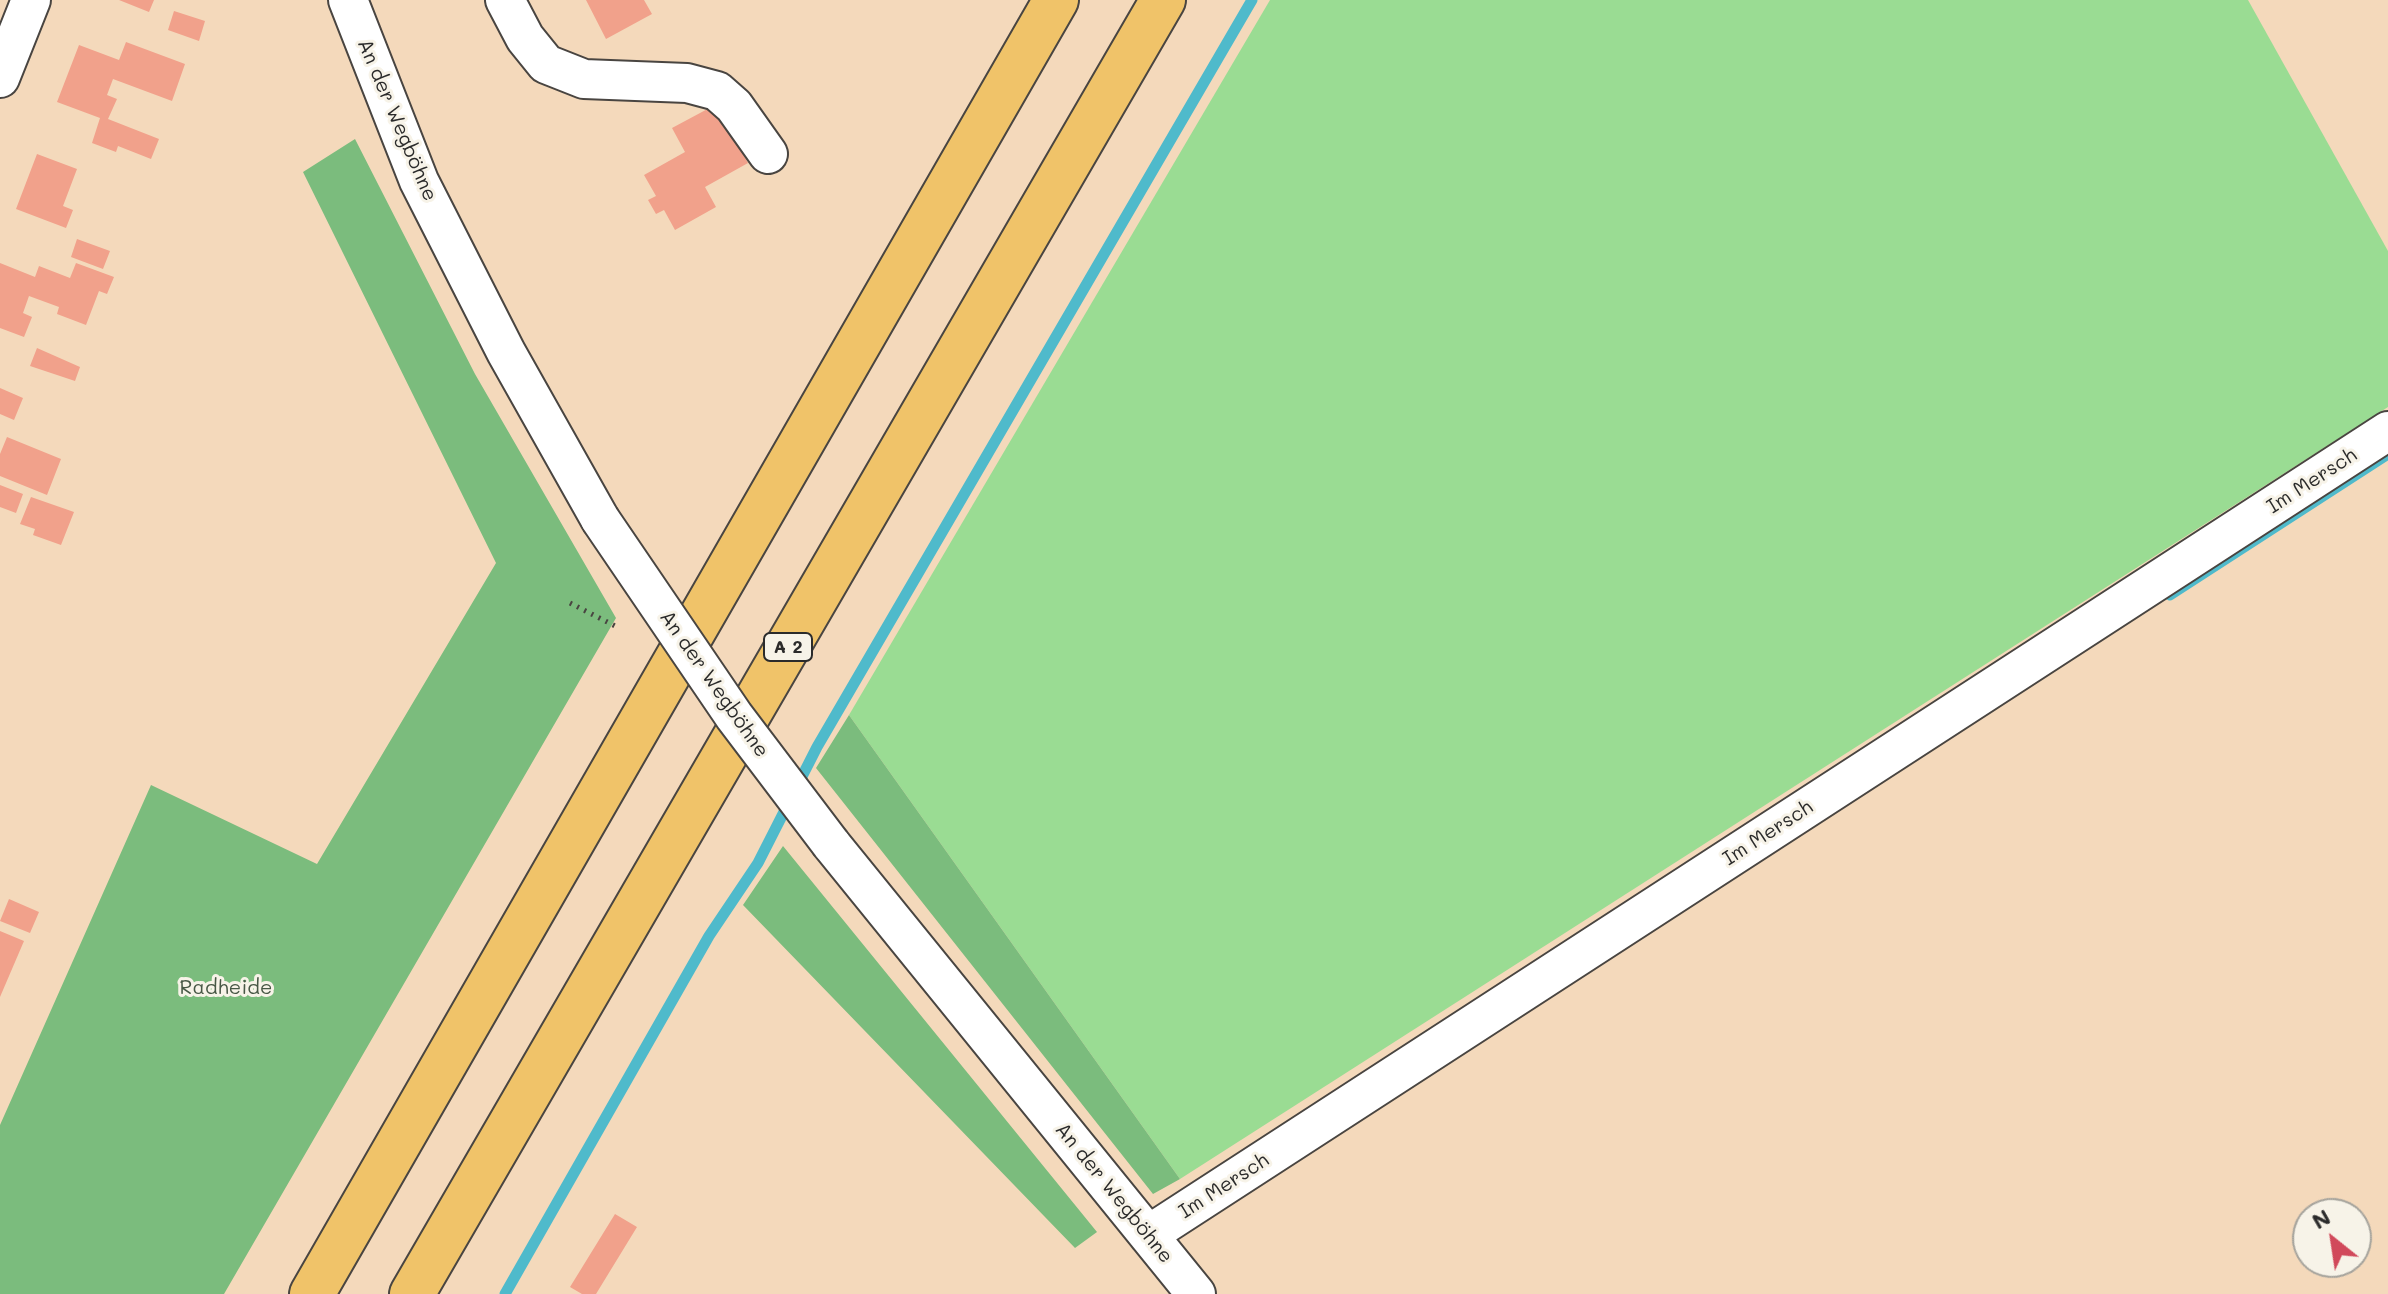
<!DOCTYPE html>
<meta charset="utf-8">
<style>
body{margin:0}
#map{position:relative;width:2388px;height:1294px;overflow:hidden;background:#f4d9bb;font-family:Mali,sans-serif}
canvas{display:block}
.north{position:absolute;left:2292px;top:1198px;width:80px;height:80px;box-sizing:border-box;background:#f7f3e8;border:2px solid #a5a39c;border-radius:50%;rotate:330deg;font-size:22px;font-weight:700;line-height:32px;text-align:center;color:#2b2b2b}
.north::after{content:'';display:block;margin:auto;width:28px;height:36px;background:#d1495b;clip-path:polygon(50% 0,100% 100%,50% 72%,0 100%)}
</style>
<div id="map">
<canvas width="2388" height="1294"></canvas>
<div class="north">N</div>
</div>
<script>
const context = document.querySelector('canvas').getContext('2d');
context.lineJoin = 'round';
function paint(path, color) { context.fillStyle = color; context.fill(path, 'evenodd'); }
function stroke(path, color, width, dash) { context.strokeStyle = color; context.lineWidth = width; context.lineCap = dash ? 'butt' : 'round'; context.setLineDash(dash || []); context.stroke(path); }
function label(font, color, halo, rows, align = 'center') {
  context.font = font + ' Mali,sans-serif'; context.lineWidth = 6; context.setLineDash([]); context.textBaseline = 'middle'; context.strokeStyle = halo; context.fillStyle = color; for (const [text, x, y, turn = 0] of rows) {
    context.save(); context.translate(x, y); context.rotate((+turn || 0) * Math.PI / 180); context.textAlign = isNaN(turn) ? turn : align; if (halo) context.strokeText(text, 0, 0); context.fillText(text, 0, 0); context.restore();
  }
}
paint(new Path2D(`
 M 1270,0 L 2248,0 L 2388,251 L 2388,407 L 1180,1179 L 849,715 Z`), '#9adc93');
paint(new Path2D(`
 M 355,139 L 475,374 L 616,618 L 224,1294 L 0,1294 L 0,1125 L 151,785 L 317,864 L 496,563 L 303,172 Z
 M 849,715 L 1180,1179 L 1153,1194 L 816,768 Z
 M 783,846 L 1097,1232 L 1075,1248 L 743,905 Z`), '#7bbc7d');
stroke(new Path2D(`
 M 2170,595 L 2388,454
 M 505,1294 L 709,936 L 758,863 L 817,747 L 1252,0`), '#4fbacb', 11);
paint(new Path2D(`
 M 119,0 L 154,0 L 149,12 Z
 M 586,0 L 644,0 L 652,14 L 606,39 Z
 M 174,11 L 205,21 L 199,41 L 168,30 Z
 M 126,42 L 185,64 L 172,101 L 113,79 L 107,95 L 117,99 L 108,119 L 159,139 L 151,159 L 118,146 L 116,152 L 92,143 L 100,118 L 57,102 L 79,45 L 119,60 Z
 M 715,105 L 748,163 L 705,187 L 716,207 L 675,230 L 664,210 L 656,214 L 648,200 L 656,196 L 644,175 L 685,152 L 672,128 Z
 M 37,154 L 77,169 L 63,206 L 73,210 L 66,228 L 16,209 Z
 M 77,239 L 110,251 L 103,269 L 71,257 Z
 M 0,263 L 35,277 L 39,266 L 70,278 L 76,263 L 114,277 L 107,294 L 99,291 L 86,325 L 57,314 L 59,307 L 29,296 L 23,313 L 32,317 L 24,337 L 0,328 Z
 M 37,348 L 80,367 L 75,381 L 30,366 Z
 M 0,388 L 23,398 L 14,420 L 0,414 Z
 M 7,437 L 61,459 L 47,495 L 0,476 L 0,454 Z
 M 0,485 L 23,494 L 16,513 L 0,507 Z
 M 31,497 L 74,512 L 61,545 L 33,535 L 35,529 L 20,524 Z
 M 9,899 L 39,912 L 30,933 L 0,921 Z
 M 0,931 L 24,941 L 0,997 Z
 M 615,1214 L 637,1227 L 596,1294 L 582,1294 L 570,1287 Z`), '#f1a18b');
const minor = new Path2D(`
 M 348,0 L 419,181 L 506,352 L 600,519
 M 505,0 L 525,38 L 546,64 L 584,79 L 687,83 L 717,91 L 734,106 L 768,154
 M 0,78 L 31,0
 M 831,844 L 1196,1294
 M 1148,1235 L 2388,431`);
const highway = new Path2D(`
 M 312,1294 L 1056,0
 M 412,1294 L 1163,0`);
stroke(minor, '#494541', 42);
stroke(highway, '#494541', 48);
stroke(new Path2D(`
 M 570,603 L 617,627`), '#494541', 5, [2, 6]);
stroke(minor, '#fff', 38);
stroke(highway, '#f0c369', 44);
const minorBridge = new Path2D(`
 M 600,519 L 734,716 L 831,844`);
stroke(minorBridge, '#494541', 42, []);
stroke(minorBridge, '#fff', 38);
for (const [x, y, w] of [
 [788,647,48]
]) { const box = new Path2D(); box.roundRect(x - w / 2, y - 14, w, 28, 6); context.fillStyle = '#f7f3e8'; context.fill(box); stroke(box, '#2b2b2b', 2); }
label('bold 18px', '#2b2b2b', null, [
 ["A 2",788,647]
]);
label('20px', '#2b2b2b', '#f7f3e8', [
 ["An der Wegböhne",397,120,67],
 ["Im Mersch",2312,481,-33],
 ["An der Wegböhne",714,684,55],
 ["Im Mersch",1768,833,-33],
 ["Im Mersch",1224,1186,-33],
 ["An der Wegböhne",1114,1193,51]
]);
label('20px', '#475745', '#f7f3e8', [
 ["Radheide",226,988]
]);
</script>
